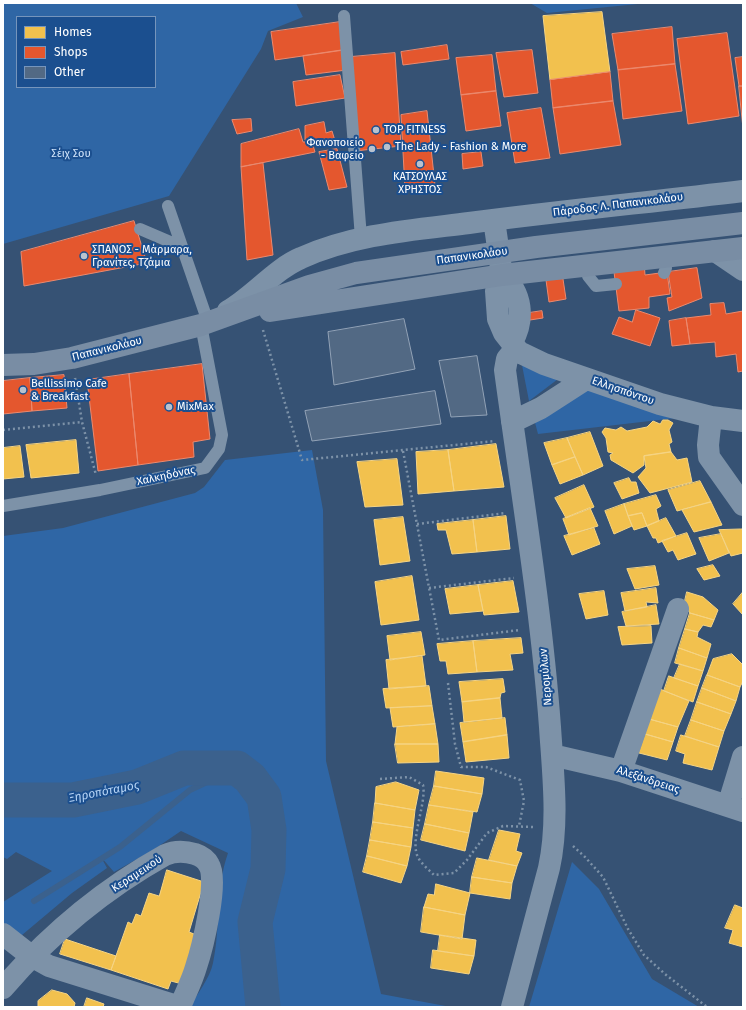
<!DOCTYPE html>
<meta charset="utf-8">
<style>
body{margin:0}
#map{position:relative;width:746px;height:1010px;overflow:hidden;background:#365274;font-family:"Fira Sans",sans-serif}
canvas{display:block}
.frame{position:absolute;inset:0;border:4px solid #fff;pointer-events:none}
.legend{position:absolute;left:16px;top:16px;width:140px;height:72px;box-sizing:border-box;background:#1b4f8f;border:1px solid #7695bc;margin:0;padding:5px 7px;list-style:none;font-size:12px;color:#fff}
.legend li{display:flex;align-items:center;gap:8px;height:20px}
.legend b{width:20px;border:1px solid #7695bc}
</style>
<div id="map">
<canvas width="746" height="1010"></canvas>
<div class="frame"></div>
<ul class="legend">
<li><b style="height:11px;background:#f2c14e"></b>Homes</li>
<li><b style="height:11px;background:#e4572e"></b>Shops</li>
<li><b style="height:11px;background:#526984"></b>Other</li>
</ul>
</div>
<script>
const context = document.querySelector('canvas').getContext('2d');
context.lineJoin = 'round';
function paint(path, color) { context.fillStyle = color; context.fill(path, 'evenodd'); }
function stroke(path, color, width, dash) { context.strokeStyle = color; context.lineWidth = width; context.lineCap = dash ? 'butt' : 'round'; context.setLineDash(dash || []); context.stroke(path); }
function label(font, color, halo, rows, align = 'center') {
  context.font = font + ' "Fira Sans",sans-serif'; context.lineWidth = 4; context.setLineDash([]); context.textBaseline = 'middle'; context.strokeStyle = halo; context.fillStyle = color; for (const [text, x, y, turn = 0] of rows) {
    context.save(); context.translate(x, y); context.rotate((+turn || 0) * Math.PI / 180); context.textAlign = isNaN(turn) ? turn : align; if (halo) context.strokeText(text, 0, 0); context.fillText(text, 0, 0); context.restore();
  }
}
paint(new Path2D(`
 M 3,3 L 296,3 L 303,17 L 268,31 L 261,49 L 169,196 L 3,244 ZM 17,17 L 155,17 L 155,87 L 17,87 Z
 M 530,3 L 648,3 L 547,13 Z
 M 520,355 L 562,376 L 529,401 Z
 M 588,381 L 676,418 L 538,434 L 533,415 Z
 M 312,450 L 323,510 L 326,761 L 381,994 L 451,1007 L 190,1007 C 197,994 210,978 213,963 C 221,926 215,890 228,853 L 181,831 L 153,850 L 114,872 L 101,857 L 107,868 L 72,893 L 3,951 L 3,902 L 52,871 L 16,852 L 7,859 L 3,857 L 3,536 L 63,528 L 195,493 L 204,487 L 225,460 Z
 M 572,862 L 599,889 L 652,979 L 699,1007 L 529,1007 Z`), '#2f66a5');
const homes = new Path2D(`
 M 602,12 L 610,72 L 550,80 L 543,16 Z
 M 663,420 L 668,420 L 673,423 L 669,430 L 672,442 L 669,444 L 671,452 L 644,456 L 644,465 L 633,473 L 611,460 L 610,455 L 613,453 L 608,452 L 606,438 L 602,432 L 605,428 L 616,430 L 621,427 L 627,431 L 647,427 L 653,421 L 660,424 Z
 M 590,432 L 603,466 L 583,475 L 567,438 Z
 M 567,438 L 575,457 L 552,465 L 544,443 Z
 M 76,440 L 79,473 L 31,478 L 26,445 Z
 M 496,444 L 504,487 L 454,491 L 448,450 Z
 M 20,446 L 24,477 L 3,479 L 3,448 Z
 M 448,450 L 454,491 L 418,494 L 416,452 Z
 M 671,452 L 677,460 L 687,458 L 692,482 L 650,493 L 638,477 L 646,468 L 644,456 Z
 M 575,457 L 583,475 L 560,484 L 552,465 Z
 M 397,459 L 403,505 L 365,507 L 357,462 Z
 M 629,478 L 631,482 L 636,482 L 639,493 L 622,499 L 614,483 Z
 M 700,481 L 711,502 L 677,511 L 668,490 Z
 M 584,485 L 594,507 L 566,518 L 555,498 Z
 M 656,495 L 661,506 L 656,509 L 659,521 L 647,526 L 642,513 L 628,516 L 624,504 Z
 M 711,502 L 722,525 L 694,532 L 682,510 Z
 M 624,504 L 632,526 L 614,534 L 605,511 Z
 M 590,508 L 598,526 L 569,535 L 563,519 Z
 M 642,513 L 647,526 L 634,530 L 628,516 Z
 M 506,516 L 510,549 L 477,552 L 473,520 Z
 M 403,517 L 410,561 L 380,565 L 374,520 Z
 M 666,518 L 676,536 L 658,543 L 656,538 L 653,538 L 647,526 Z
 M 473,520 L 477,552 L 452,554 L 446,530 L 438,530 L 437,524 Z
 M 594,528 L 600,544 L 572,555 L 564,536 Z
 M 741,529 L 743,529 L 743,553 L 731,556 L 719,530 Z
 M 687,533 L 696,554 L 678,560 L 673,550 L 668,552 L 662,541 Z
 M 721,534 L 729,553 L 709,561 L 699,538 Z
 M 713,565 L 720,576 L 704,580 L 697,569 Z
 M 655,566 L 659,585 L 635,589 L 627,569 Z
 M 412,576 L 419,620 L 381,625 L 375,582 Z
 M 513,581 L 519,612 L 484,615 L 478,585 Z
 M 478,585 L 483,611 L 450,614 L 445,589 Z
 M 656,588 L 658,603 L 646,602 L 647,607 L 625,611 L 621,593 Z
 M 604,591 L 608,615 L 586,619 L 579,594 Z
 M 687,592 L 703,597 L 718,610 L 714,620 L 690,613 L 684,605 Z
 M 743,592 L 743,615 L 733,604 Z
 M 656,605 L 659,624 L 626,626 L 622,612 Z
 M 690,613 L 714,620 L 711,627 L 703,625 L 698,632 L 685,629 Z
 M 651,626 L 652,643 L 622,645 L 618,627 Z
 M 685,629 L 698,632 L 697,637 L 711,644 L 707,658 L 679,648 Z
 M 421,632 L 425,655 L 390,660 L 387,636 Z
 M 521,638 L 523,653 L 510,654 L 513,670 L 477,672 L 473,641 Z
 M 473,641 L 477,672 L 448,674 L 446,661 L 440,661 L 437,644 Z
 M 679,648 L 707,658 L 703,671 L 675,663 Z
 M 732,654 L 743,665 L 743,681 L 740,687 L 707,675 L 713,659 Z
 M 422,656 L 426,686 L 389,689 L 386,660 Z
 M 680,664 L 703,671 L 698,686 L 674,678 Z
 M 707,675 L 740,687 L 736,701 L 702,688 Z
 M 669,676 L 698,686 L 693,702 L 664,691 Z
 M 503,679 L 505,692 L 501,693 L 500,698 L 462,702 L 459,682 Z
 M 429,686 L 432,706 L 386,708 L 383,689 Z
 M 702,688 L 736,701 L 731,714 L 697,702 Z
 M 660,689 L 689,701 L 678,727 L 649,719 Z
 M 500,698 L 502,718 L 464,722 L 462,702 Z
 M 697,702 L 731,714 L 724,731 L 691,720 Z
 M 432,706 L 435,724 L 393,727 L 390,708 Z
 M 505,718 L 507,735 L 463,742 L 460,723 Z
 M 649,719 L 678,727 L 673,742 L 645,734 Z
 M 691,720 L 724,731 L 719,747 L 685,736 Z
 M 435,724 L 438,744 L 395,744 L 397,727 Z
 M 645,734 L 673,742 L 667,760 L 639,753 Z
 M 507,735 L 509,758 L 466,762 L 463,742 Z
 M 681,735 L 719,747 L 712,770 L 683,763 L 685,754 L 676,751 Z
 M 395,744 L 438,744 L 439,762 L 398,763 Z
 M 436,771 L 484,778 L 482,794 L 434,786 Z
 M 396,782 L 419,790 L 415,810 L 375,803 L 376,787 Z
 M 434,786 L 482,794 L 477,812 L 429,805 Z
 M 375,803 L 415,810 L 413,828 L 373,822 Z
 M 429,805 L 473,812 L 469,833 L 425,824 Z
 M 373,822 L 413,828 L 411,847 L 370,840 Z
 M 425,824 L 469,833 L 465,851 L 421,840 Z
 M 499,830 L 520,834 L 516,851 L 522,853 L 517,866 L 489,860 Z
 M 370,840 L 411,847 L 407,866 L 367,856 Z
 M 367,856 L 407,866 L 401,883 L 363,872 Z
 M 477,858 L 517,866 L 512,883 L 472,877 Z
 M 167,870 L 204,882 L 189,932 L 199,936 L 182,984 L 171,981 L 168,989 L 111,970 L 128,922 L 132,924 L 136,914 L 141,916 L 149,893 L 159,896 Z
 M 472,877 L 512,883 L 510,899 L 470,893 Z
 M 436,884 L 470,893 L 465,915 L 424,907 L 428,894 L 434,895 Z
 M 735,905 L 743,908 L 743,947 L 729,943 L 733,930 L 725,928 Z
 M 424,907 L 465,915 L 462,939 L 421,932 Z
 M 440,935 L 476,940 L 474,956 L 438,951 Z
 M 65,939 L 116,956 L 111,970 L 60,954 Z
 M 433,950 L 474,956 L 469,974 L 431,968 Z
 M 52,990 L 67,994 L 75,1003 L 74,1007 L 38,1007 L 38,1001 Z
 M 87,998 L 104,1004 L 103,1007 L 84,1007 Z`);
paint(homes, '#f2c14e');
stroke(homes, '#f6d483', 1);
const shops = new Path2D(`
 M 340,22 L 344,50 L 275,60 L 271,32 Z
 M 672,27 L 675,64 L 618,70 L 612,34 Z
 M 727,33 L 739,116 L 688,124 L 677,39 Z
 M 447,45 L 449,59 L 403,65 L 401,52 Z
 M 344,50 L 347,70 L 306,75 L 303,56 Z
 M 532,50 L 538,93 L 504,97 L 496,53 Z
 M 395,53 L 401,146 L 355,151 L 351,57 Z
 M 492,55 L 496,91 L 461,95 L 456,58 Z
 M 743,57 L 743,86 L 739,86 L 735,58 Z
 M 675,64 L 682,111 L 623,119 L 618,70 Z
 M 610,72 L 613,101 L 553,108 L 550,80 Z
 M 340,75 L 345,98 L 296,106 L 293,82 Z
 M 739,86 L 743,86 L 743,128 Z
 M 496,91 L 501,126 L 466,131 L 461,95 Z
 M 613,101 L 621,145 L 560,154 L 553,108 Z
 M 541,108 L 550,158 L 515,163 L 507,113 Z
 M 427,111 L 435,185 L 405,189 L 401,115 Z
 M 251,119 L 252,131 L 237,134 L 232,120 Z
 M 324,122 L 326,133 L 332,131 L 336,144 L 317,147 L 315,139 L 305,140 L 305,126 Z
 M 299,129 L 303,142 L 312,142 L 315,152 L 241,167 L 241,144 Z
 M 337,149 L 347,187 L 329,190 L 319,152 Z
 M 481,152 L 483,166 L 463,169 L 462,154 Z
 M 263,163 L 273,255 L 247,260 L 241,167 Z
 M 134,221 L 147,263 L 24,286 L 21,252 Z
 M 644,261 L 645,275 L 667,272 L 670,294 L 649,297 L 649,308 L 619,311 L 613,264 Z
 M 697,268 L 702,298 L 669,311 L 667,298 L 672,297 L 668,272 Z
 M 563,279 L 566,299 L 549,302 L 546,280 Z
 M 724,303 L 726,314 L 743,311 L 743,371 L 738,372 L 736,354 L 716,357 L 715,342 L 690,344 L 686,318 L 711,315 L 710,304 Z
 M 636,310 L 660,318 L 650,346 L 612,334 L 619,317 L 632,322 Z
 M 542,311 L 543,318 L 530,320 L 529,313 Z
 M 686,318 L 690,344 L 672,346 L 669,321 Z
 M 202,364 L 210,439 L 193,442 L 194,457 L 138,465 L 129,374 Z
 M 129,374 L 138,465 L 98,471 L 87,380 Z
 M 64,375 L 67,408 L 32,411 L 30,378 Z
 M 30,378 L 32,411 L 3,414 L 3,381 Z`);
paint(shops, '#e4572e');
stroke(shops, '#ec896d', 1);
stroke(new Path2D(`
 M 34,901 L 120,847 L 190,790 L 237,768`), '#3b618d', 6);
stroke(new Path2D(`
 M 3,800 L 73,800 L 137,787 L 184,768 L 237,768 L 250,778 L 264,797 L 269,830 L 268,869 L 255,922 L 263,1007`), '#3b618d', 35);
const building = new Path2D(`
 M 404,319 L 415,369 L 334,385 L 328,332 Z
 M 477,356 L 487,415 L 451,417 L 439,361 Z
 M 435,391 L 441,424 L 312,441 L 305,411 Z`);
paint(building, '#526984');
stroke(building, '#92a2b6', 1);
stroke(new Path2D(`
 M 263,330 L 302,460 L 495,441
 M 75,378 L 82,422 L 96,475
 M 3,430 L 82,422
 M 403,451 L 439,640 L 520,630
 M 417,524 L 506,513
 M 429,588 L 514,578
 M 448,683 L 455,744 L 461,767 L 486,767 L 520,780 L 524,801 L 519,826
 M 380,779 L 409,777 L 423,785 C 427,804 408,843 419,859 C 423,865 429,870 434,875 L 454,873 L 467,860 L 487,833 L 503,826 L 533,827
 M 573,846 L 585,857 L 603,877 L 628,929 L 644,955 L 665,974 L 707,1007`), '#7d92a8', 2.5, [2, 3]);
stroke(new Path2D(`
 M 344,16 L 361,238
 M 168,206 L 208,322
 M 140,229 L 182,247
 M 664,273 L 666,268
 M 588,276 L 596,286 L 616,284
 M 3,506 L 100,490 L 205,468 L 219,449 L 222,435 L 201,325`), '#7d92a8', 12);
stroke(new Path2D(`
 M 494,220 L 502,275 L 496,291 L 498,319 L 504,333 L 519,352 L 544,364 L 660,404 L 711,417 L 743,421
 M 715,251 L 743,270
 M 502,275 C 522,293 525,319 512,342
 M 228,311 C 254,296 275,269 301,258 C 354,234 413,230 469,223 C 560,211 652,202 743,191
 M 711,417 L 708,445 L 709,457 L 743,505
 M 512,422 L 541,408 L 586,379
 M 552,755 L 621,771 L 743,811
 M 621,771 L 678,609
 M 728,806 L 743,757
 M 3,934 L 31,956 L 49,966 L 180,1007
 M 3,988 C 48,936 104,889 165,855 C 174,851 185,851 195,854 C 201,856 206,859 209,865 C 219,881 202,949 196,967 C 192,981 185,994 180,1007
 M 512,1007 L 549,868 C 559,822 553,774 550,727 C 541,607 521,489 505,370 L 507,359 L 516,348`), '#7d92a8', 22);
stroke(new Path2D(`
 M 270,311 L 502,275 L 743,248
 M 3,365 L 34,364 L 72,358 L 201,325 L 309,286 L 356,273 L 536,247 L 743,223`), '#798da4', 22);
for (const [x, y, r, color] of [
 [376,130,4,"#b9c2ce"],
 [387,147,4,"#b9c2ce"],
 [372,149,4,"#b9c2ce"],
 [420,164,4,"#b9c2ce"],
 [84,256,4,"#b9c2ce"],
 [23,390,4,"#b9c2ce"],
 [169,407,4,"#b9c2ce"]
]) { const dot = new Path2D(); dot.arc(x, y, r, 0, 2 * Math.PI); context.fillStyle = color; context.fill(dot); stroke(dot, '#1b4f8f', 1.5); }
label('11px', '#fff', '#1b4f8f', [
 ["TOP FITNESS",384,130],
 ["Φανοποιείο",364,143,"right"],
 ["- Βαφείο",364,156,"right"],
 ["The Lady - Fashion & More",395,147],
 ["ΚΑΤΣΟΥΛΑΣ",420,177,"center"],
 ["ΧΡΗΣΤΟΣ",420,190,"center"],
 ["ΣΠΑΝΟΣ - Μάρμαρα,",92,250],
 ["Γρανίτες, Τζάμια",92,263],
 ["Bellissimo Cafe",31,384],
 ["& Breakfast",31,397],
 ["MixMax",177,407]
], 'left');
label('11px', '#cfe3fa', '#1b4f8f', [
 ["Σέιχ Σου",71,154]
]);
label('11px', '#fff', '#1b4f8f', [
 ["Πάροδος Λ. Παπανικολάου",618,205,-7],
 ["Παπανικολάου",472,256,-8],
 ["Παπανικολάου",107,349,-14],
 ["Ελλησπόντου",623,391,19],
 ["Χαλκηδόνας",166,476,-12],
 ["Νερομύλων",546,677,-95],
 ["Αλεξάνδρειας",648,780,18],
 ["Κεραμεικού",137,874,-33]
]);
label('italic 12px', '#b5d3f5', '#1b4f8f', [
 ["Ξηροπόταμος",104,792,-11]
]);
</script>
